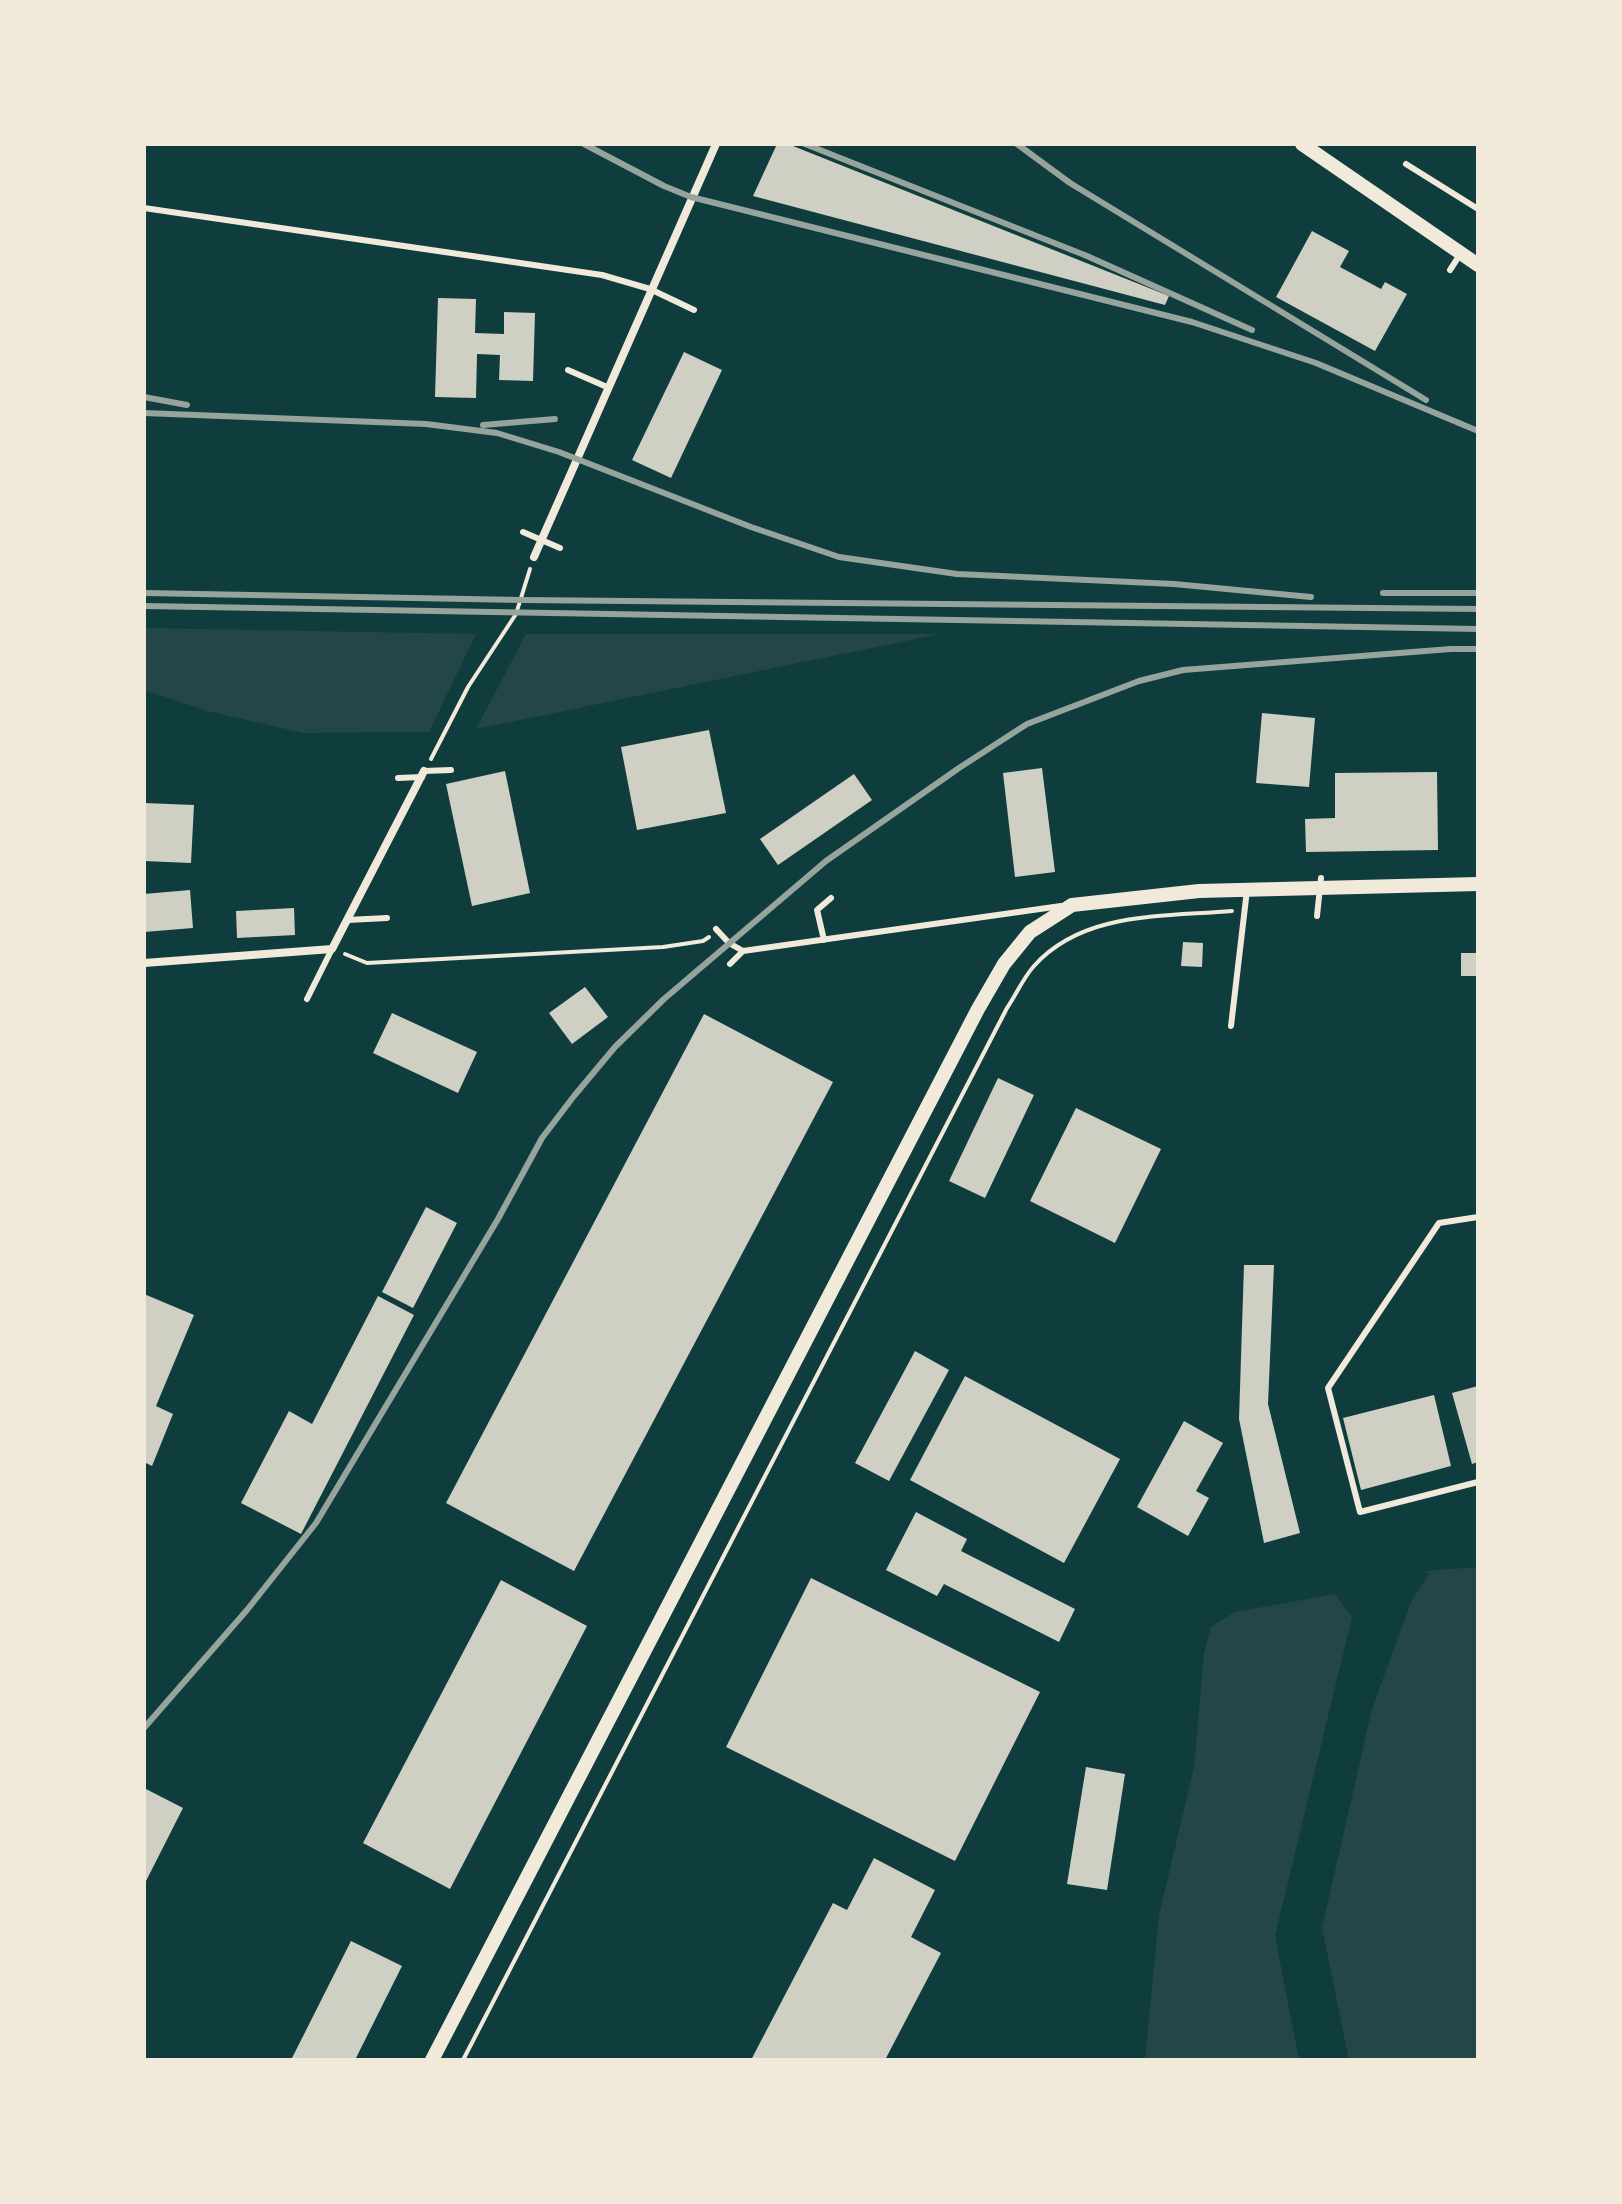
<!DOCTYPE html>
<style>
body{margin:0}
#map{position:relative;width:1622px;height:2204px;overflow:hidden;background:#0f3d3e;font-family:Inter,sans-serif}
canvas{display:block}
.frame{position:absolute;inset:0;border:146px solid #f1e9da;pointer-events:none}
</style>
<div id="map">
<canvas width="1622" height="2204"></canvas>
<div class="frame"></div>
</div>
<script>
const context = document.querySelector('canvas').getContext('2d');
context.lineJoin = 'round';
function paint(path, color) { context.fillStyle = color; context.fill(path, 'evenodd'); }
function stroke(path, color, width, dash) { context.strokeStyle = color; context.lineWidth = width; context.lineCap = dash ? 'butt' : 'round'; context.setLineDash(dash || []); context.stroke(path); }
paint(new Path2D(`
 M 144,628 L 476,634 L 429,732 L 304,733 L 207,711 L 144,690 Z
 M 526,634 L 940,634 L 476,729 Z
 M 1478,1567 L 1478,2060 L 1349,2060 L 1322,1928 L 1372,1709 L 1411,1602 L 1429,1574 L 1423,1571 Z
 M 1335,1594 L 1352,1617 L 1275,1936 L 1299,2060 L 1145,2060 L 1159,1915 L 1194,1767 L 1204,1654 L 1211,1627 L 1235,1612 Z`), '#244646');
paint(new Path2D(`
 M 777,144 L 788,144 L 1169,296 L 1165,305 L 753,196 Z
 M 1312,231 L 1349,251 L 1340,267 L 1381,289 L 1385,282 L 1407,294 L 1375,351 L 1276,297 Z
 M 438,298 L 476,299 L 475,333 L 504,334 L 504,312 L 535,313 L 533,381 L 499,380 L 500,355 L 477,354 L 476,398 L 435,397 Z
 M 684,352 L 722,370 L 671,478 L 632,460 Z
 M 1262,713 L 1315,718 L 1309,787 L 1256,783 Z
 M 709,730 L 726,813 L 637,830 L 621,747 Z
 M 1042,768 L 1055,872 L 1015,877 L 1003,773 Z
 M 505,771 L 530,893 L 472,906 L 446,784 Z
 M 1437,772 L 1438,850 L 1306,852 L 1305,819 L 1335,818 L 1335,773 Z
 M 854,774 L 872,800 L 778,865 L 760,839 Z
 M 144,803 L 194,805 L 191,863 L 144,861 Z
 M 190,890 L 193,928 L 144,932 L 144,894 Z
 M 294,908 L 295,935 L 237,938 L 236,911 Z
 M 1183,942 L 1203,943 L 1202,967 L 1181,966 Z
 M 1461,953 L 1478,953 L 1478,976 L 1461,976 Z
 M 585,987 L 608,1017 L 572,1044 L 549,1013 Z
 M 392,1013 L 477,1052 L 458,1093 L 373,1053 Z
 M 704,1014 L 833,1082 L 574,1571 L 446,1503 Z
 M 998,1078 L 1034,1095 L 985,1198 L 949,1181 Z
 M 1076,1108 L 1161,1149 L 1115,1243 L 1030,1201 Z
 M 426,1207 L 457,1223 L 413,1308 L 382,1292 Z
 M 1244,1265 L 1274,1265 L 1268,1404 L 1300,1533 L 1264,1543 L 1239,1419 Z
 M 144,1294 L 194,1315 L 156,1406 L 173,1414 L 152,1466 L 144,1462 Z
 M 378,1296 L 414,1315 L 301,1534 L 241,1503 L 289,1411 L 312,1424 Z
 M 915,1351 L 949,1370 L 889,1481 L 855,1463 Z
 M 965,1376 L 1120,1459 L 1064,1563 L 910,1480 Z
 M 1478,1386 L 1478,1462 L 1472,1464 L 1452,1393 Z
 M 1434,1395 L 1451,1466 L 1361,1490 L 1343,1418 Z
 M 1184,1421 L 1223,1443 L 1196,1491 L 1209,1498 L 1188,1536 L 1137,1507 Z
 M 916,1512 L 967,1539 L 961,1551 L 1075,1609 L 1059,1642 L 944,1584 L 937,1596 L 886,1570 Z
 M 811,1578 L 1040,1692 L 955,1861 L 726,1747 Z
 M 501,1580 L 587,1626 L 450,1889 L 363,1843 Z
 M 1086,1767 L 1125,1774 L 1107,1890 L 1067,1884 Z
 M 146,1789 L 183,1808 L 144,1885 L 144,1793 Z
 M 874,1858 L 935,1890 L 911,1937 L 941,1953 L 885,2060 L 751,2060 L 833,1903 L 847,1910 Z
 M 351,1941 L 402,1966 L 355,2060 L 291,2060 Z`), '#cfcfc3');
stroke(new Path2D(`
 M 431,759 L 468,687 L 516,614 L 530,569
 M 345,954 L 367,963 L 663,947 L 703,941 L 709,937
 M 463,2060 L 1007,1008 C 1016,995 1023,978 1034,966 C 1083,911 1164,917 1232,911`), '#f1e9da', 4);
stroke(new Path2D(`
 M 1406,164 L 1478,209
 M 144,208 L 602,275 L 650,289 L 694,310
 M 1450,270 L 1461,253
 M 568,370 L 607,387
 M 523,532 L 560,548
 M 424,771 L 451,770
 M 398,778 L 422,777
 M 1317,916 L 1321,878
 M 347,920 L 387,918
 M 716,929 L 729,943 L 743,951
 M 824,940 L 817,910 L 831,898
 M 730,964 L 743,951 L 1061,906
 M 307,999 L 332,949
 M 1231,1026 L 1247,890
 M 1478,1217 L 1439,1223 L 1328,1388 L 1360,1512 L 1478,1482`), '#f1e9da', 6);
stroke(new Path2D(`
 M 534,557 L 716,144
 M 144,963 L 332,949 L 424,771`), '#f1e9da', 8);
stroke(new Path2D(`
 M 1302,144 L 1478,265
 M 432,2060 L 978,1009 L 1004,964 L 1030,932 L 1072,905 L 1199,891 L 1478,884`), '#f1e9da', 14);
stroke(new Path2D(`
 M 584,144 L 664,186 L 691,197 L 1192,322 L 1316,363 L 1478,431
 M 805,144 L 1087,256 L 1252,330
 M 1017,144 L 1070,183 L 1426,400
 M 144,397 L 187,405
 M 144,413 L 426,424 L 497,433 L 559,452 L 751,527 L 839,557 L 957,574 L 1174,584 L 1311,597
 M 483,425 L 555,419
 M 144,593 L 521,600 L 1478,609
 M 1383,593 L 1478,593
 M 144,606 L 1478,629
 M 144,1728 L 247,1610 L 316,1523 L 498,1219 L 542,1138 L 574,1096 L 615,1047 L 664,999 L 826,861 L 959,768 L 1027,724 L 1139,681 L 1183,670 L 1451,649 L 1478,649`), '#97a49c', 6);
</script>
